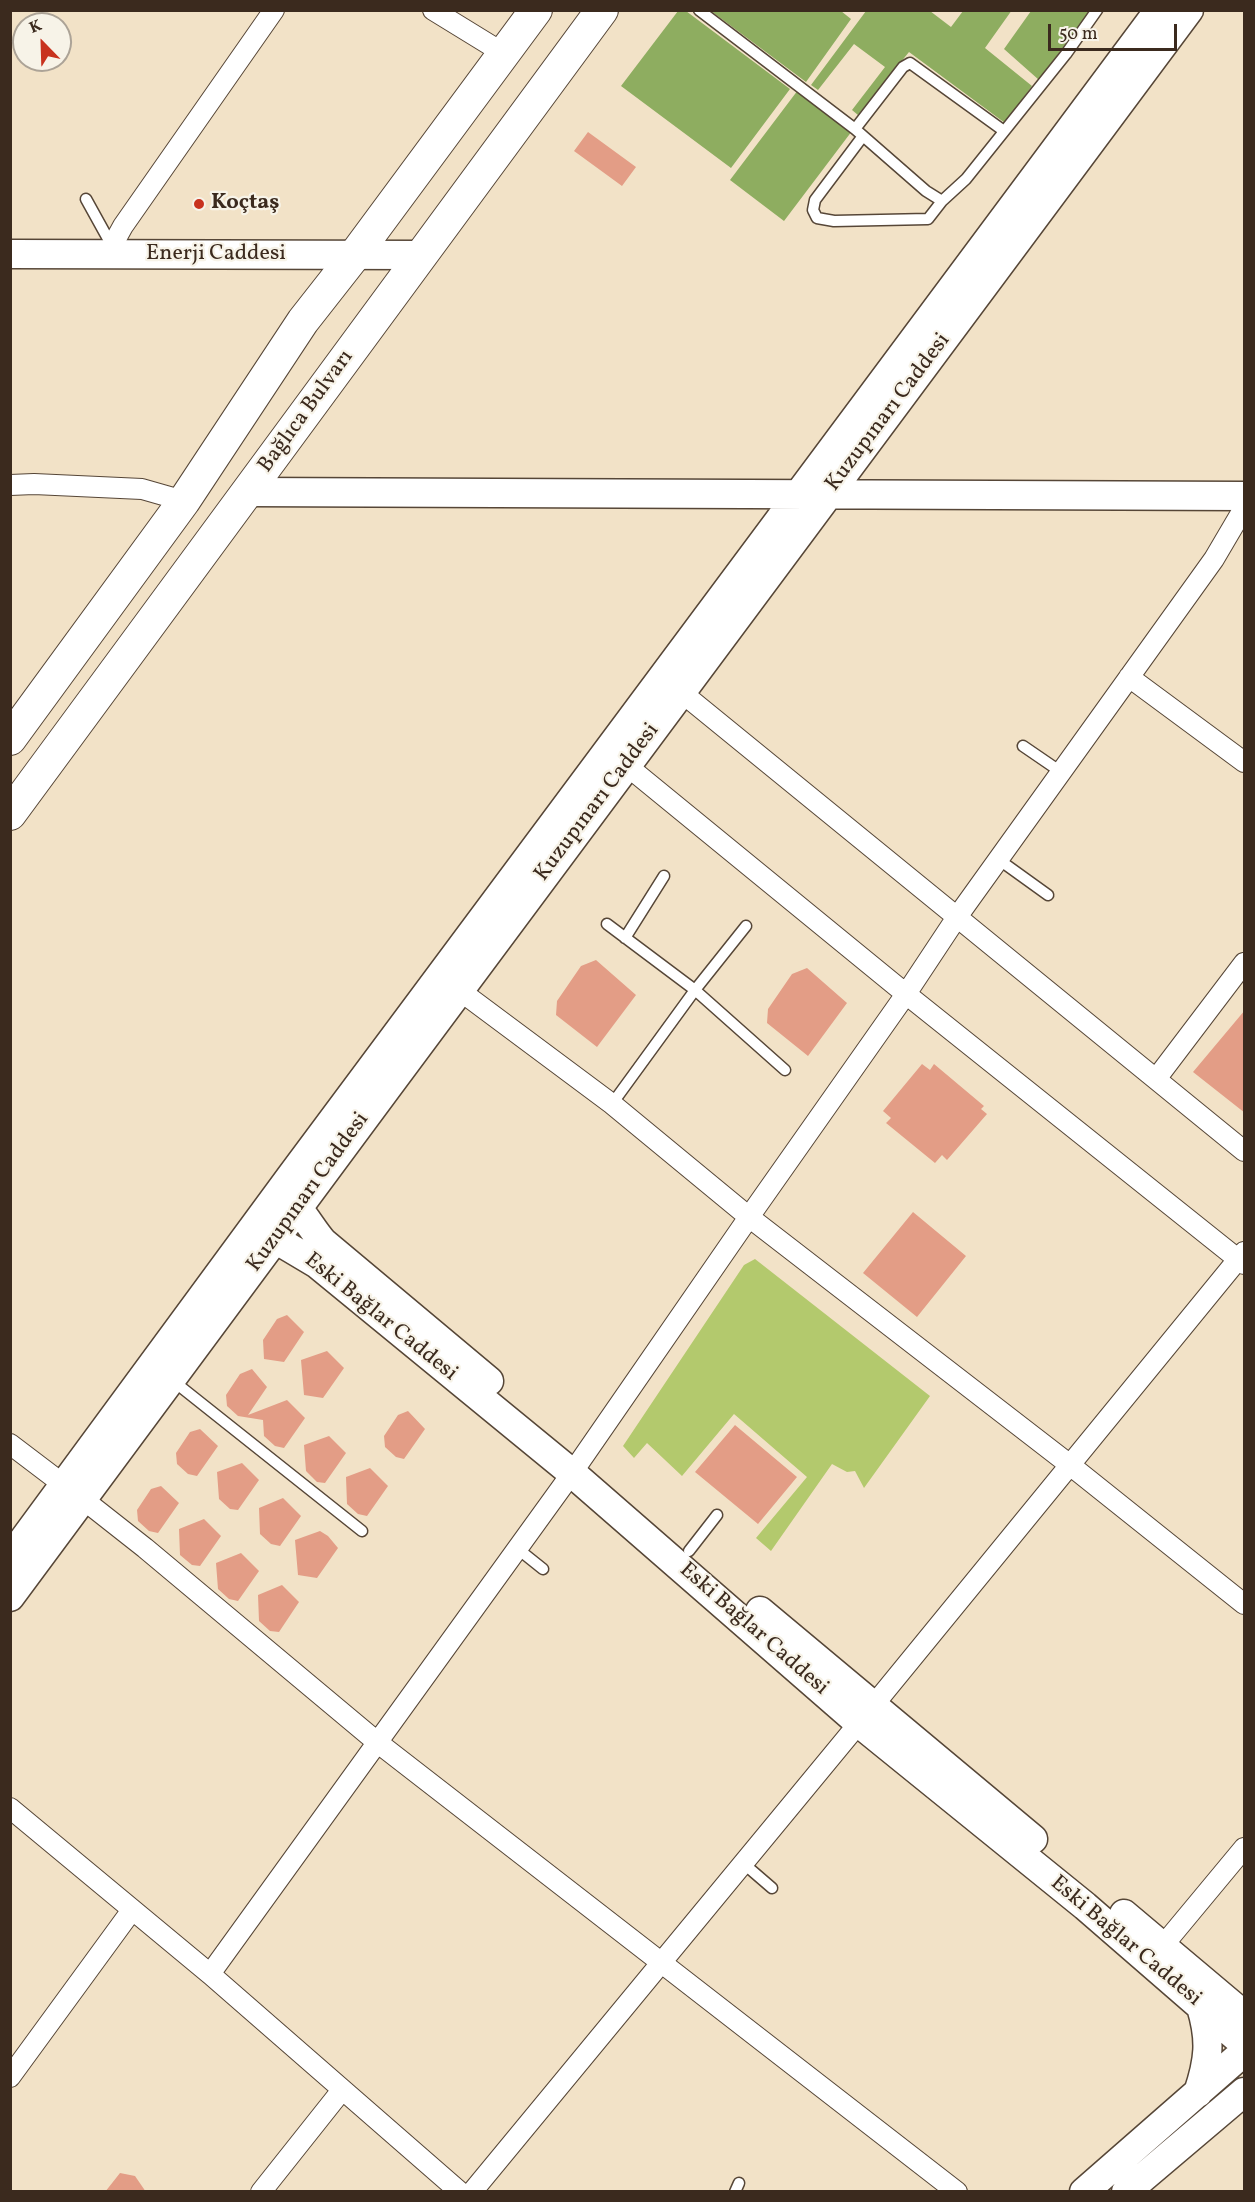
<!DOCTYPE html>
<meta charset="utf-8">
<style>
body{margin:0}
#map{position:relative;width:1255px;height:2202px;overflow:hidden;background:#f2e2c7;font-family:Vollkorn,serif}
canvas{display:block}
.frame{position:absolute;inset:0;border:12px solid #3b2a1e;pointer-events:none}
.north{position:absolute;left:12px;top:12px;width:60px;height:60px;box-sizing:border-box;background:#f7f3e8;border:2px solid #aca397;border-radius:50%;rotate:337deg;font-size:16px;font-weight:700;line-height:24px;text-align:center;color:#3b2a1e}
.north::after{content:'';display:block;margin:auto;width:21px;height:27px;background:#c8321e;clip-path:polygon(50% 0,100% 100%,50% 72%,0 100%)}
.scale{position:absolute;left:1048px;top:24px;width:129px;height:27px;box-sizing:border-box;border:3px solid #3b2a1e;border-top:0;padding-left:8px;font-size:18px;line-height:21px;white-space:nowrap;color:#3b2a1e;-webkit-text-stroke:4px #f7f3e8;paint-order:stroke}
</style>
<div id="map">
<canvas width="1255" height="2202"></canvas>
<div class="frame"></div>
<div class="north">K</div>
<div class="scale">50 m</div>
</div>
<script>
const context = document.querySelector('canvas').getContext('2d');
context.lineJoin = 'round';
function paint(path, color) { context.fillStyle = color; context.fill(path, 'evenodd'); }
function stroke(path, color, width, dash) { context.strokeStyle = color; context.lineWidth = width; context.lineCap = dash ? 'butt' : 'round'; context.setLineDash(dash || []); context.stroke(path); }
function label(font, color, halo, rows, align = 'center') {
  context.font = font + ' Vollkorn,serif'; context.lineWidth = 4.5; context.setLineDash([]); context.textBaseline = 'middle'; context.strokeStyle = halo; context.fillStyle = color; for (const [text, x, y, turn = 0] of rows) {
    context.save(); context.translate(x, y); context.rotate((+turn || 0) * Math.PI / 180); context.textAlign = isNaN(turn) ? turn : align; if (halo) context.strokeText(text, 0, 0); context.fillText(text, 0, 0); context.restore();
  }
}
paint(new Path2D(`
 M 755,1259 L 930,1396 L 864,1488 L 855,1471 L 847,1472 L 832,1464 L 771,1551 L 756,1538 L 807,1477 L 734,1414 L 682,1476 L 647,1443 L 634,1458 L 623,1446 L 744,1265 Z`), '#b3c96d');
paint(new Path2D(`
 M 1012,10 L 985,48 L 1032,86 L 1005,123 L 909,52 L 858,115 L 852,110 L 885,67 L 854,44 L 818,90 L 811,85 L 866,11 L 930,11 L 951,27 L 963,11 Z
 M 686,11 L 790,89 L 731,168 L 621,86 L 678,11 Z
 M 711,11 L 841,11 L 851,19 L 806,82 Z
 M 1031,11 L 1090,11 L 1039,80 L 1004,49 Z
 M 798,90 L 852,131 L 784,221 L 730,180 Z`), '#8ead60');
paint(new Path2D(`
 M 588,132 L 636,167 L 622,186 L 574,151 Z
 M 596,960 L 636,995 L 597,1047 L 556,1015 L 557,1001 L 581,966 Z
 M 807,968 L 847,1003 L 808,1056 L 767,1023 L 768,1009 L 792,974 Z
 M 1245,1010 L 1245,1113 L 1193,1072 Z
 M 922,1064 L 930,1070 L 934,1064 L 984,1106 L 981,1109 L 987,1114 L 947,1160 L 942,1155 L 935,1163 L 886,1123 L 891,1118 L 883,1111 Z
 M 913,1212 L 966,1256 L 917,1317 L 863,1273 Z
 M 287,1315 L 304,1332 L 284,1362 L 264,1359 L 263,1340 L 277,1319 Z
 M 327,1351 L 344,1368 L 323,1398 L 304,1395 L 301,1360 Z
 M 252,1369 L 267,1387 L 248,1415 L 287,1400 L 305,1418 L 284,1448 L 275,1446 L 264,1436 L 263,1420 L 238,1416 L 227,1406 L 226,1395 L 240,1374 Z
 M 408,1411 L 425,1429 L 404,1459 L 396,1457 L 385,1447 L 384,1436 L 398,1415 Z
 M 735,1425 L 797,1477 L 758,1524 L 695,1472 Z
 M 200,1429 L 218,1446 L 197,1476 L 188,1474 L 177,1464 L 176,1453 L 190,1432 Z
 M 329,1436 L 346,1453 L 325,1483 L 317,1482 L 306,1471 L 304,1445 Z
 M 242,1463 L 259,1480 L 238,1510 L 230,1509 L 219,1499 L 217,1472 Z
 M 370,1468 L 388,1486 L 367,1516 L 358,1514 L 347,1504 L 346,1477 Z
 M 161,1486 L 179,1503 L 158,1533 L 149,1531 L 138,1521 L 137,1510 L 151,1489 Z
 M 283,1498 L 301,1516 L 280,1546 L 271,1544 L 260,1534 L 259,1508 Z
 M 204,1519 L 221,1536 L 200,1566 L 192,1565 L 180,1555 L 179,1529 Z
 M 320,1531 L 328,1536 L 338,1548 L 317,1578 L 298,1575 L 295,1540 Z
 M 241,1553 L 259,1571 L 238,1601 L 229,1599 L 218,1589 L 216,1563 Z
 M 282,1585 L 299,1602 L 279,1632 L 270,1631 L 259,1621 L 258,1595 Z
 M 120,2173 L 135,2176 L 146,2192 L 105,2192 Z`), '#e39d86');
const lane = new Path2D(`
 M 699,10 L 855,129 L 926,191 L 942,201
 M 855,129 L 903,67 L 910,63 L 1004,131
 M 863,136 L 815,200 L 813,210 L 817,218 L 834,221 L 928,219 L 942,201 L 966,179 L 1066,54 L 1097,10
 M 86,199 L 112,246
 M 1023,746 L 1061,772
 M 998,859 L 1048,895
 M 607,924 L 695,990 L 785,1070
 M 625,938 L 664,876
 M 612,1104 L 695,990 L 746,926
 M 172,1380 L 362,1531
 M 518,1549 L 543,1569
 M 689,1551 L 717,1515
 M 743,1863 L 772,1888
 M 735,2192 L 739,2183`);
const street = new Path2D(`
 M 433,10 L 503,53
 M 112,254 L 112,246 L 123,226 L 274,10
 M 10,485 L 34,484 L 142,489 L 184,501
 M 1129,677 L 1244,762
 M 681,692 L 1244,1151
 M 626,765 L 906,994 L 1244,1264
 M 459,990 L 612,1104 L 749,1217 L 1070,1465 L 1244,1604
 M 1156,1079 L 1244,963
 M 10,1444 L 64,1485
 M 84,1500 L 145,1548 L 377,1742 L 957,2192
 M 10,1808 L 210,1974 L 460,2192
 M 1156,1954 L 1244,1848
 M 210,1974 L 572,1473 L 749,1217 L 906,994 L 957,917 L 1214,559 L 1244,508
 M 10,2077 L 132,1910
 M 261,2192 L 342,2090
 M 472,2192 L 859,1723 L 1244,1252`);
const secondary = new Path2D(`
 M 10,254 L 422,255
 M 248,492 L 1244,496
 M 286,1197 C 302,1209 310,1227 323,1242 L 489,1381
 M 262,1228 L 275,1239 L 317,1264 L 572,1473 L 859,1723 L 1085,1906 L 1244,2044
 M 10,1558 L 291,1176 L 1159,10
 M 10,1597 L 390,1084 L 1189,10
 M 760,1611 L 1033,1839
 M 1124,1914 L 1244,2015
 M 1198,2093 C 1209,2060 1211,2040 1201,2007
 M 1084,2192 L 1244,2052
 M 1126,2192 L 1244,2092`);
const primary = new Path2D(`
 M 10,739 L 184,501 L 303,321 L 354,256 L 536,10
 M 10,814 L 602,10`);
stroke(lane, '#564637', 13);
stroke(street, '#564637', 22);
stroke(secondary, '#564637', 31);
stroke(primary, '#564637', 34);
stroke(lane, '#fff', 10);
stroke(street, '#fff', 20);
stroke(secondary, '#fff', 28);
stroke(primary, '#fff', 32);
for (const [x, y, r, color] of [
 [199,204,6,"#c8321e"]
]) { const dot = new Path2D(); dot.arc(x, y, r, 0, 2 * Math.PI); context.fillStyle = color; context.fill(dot); stroke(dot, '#f7f3e8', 2); }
label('bold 22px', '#3b2a1e', '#f7f3e8', [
 ["Koçtaş",211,204]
], 'left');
label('22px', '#3b2a1e', '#f7f3e8', [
 ["Enerji Caddesi",216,255],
 ["Bağlıca Bulvarı",307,412,-54],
 ["Kuzupınarı Caddesi",889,413,-53],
 ["Kuzupınarı Caddesi",598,803,-53],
 ["Kuzupınarı Caddesi",309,1193,-54],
 ["Eski Bağlar Caddesi",380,1318,39],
 ["Eski Bağlar Caddesi",753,1630,41],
 ["Eski Bağlar Caddesi",1125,1942,40]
]);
</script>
